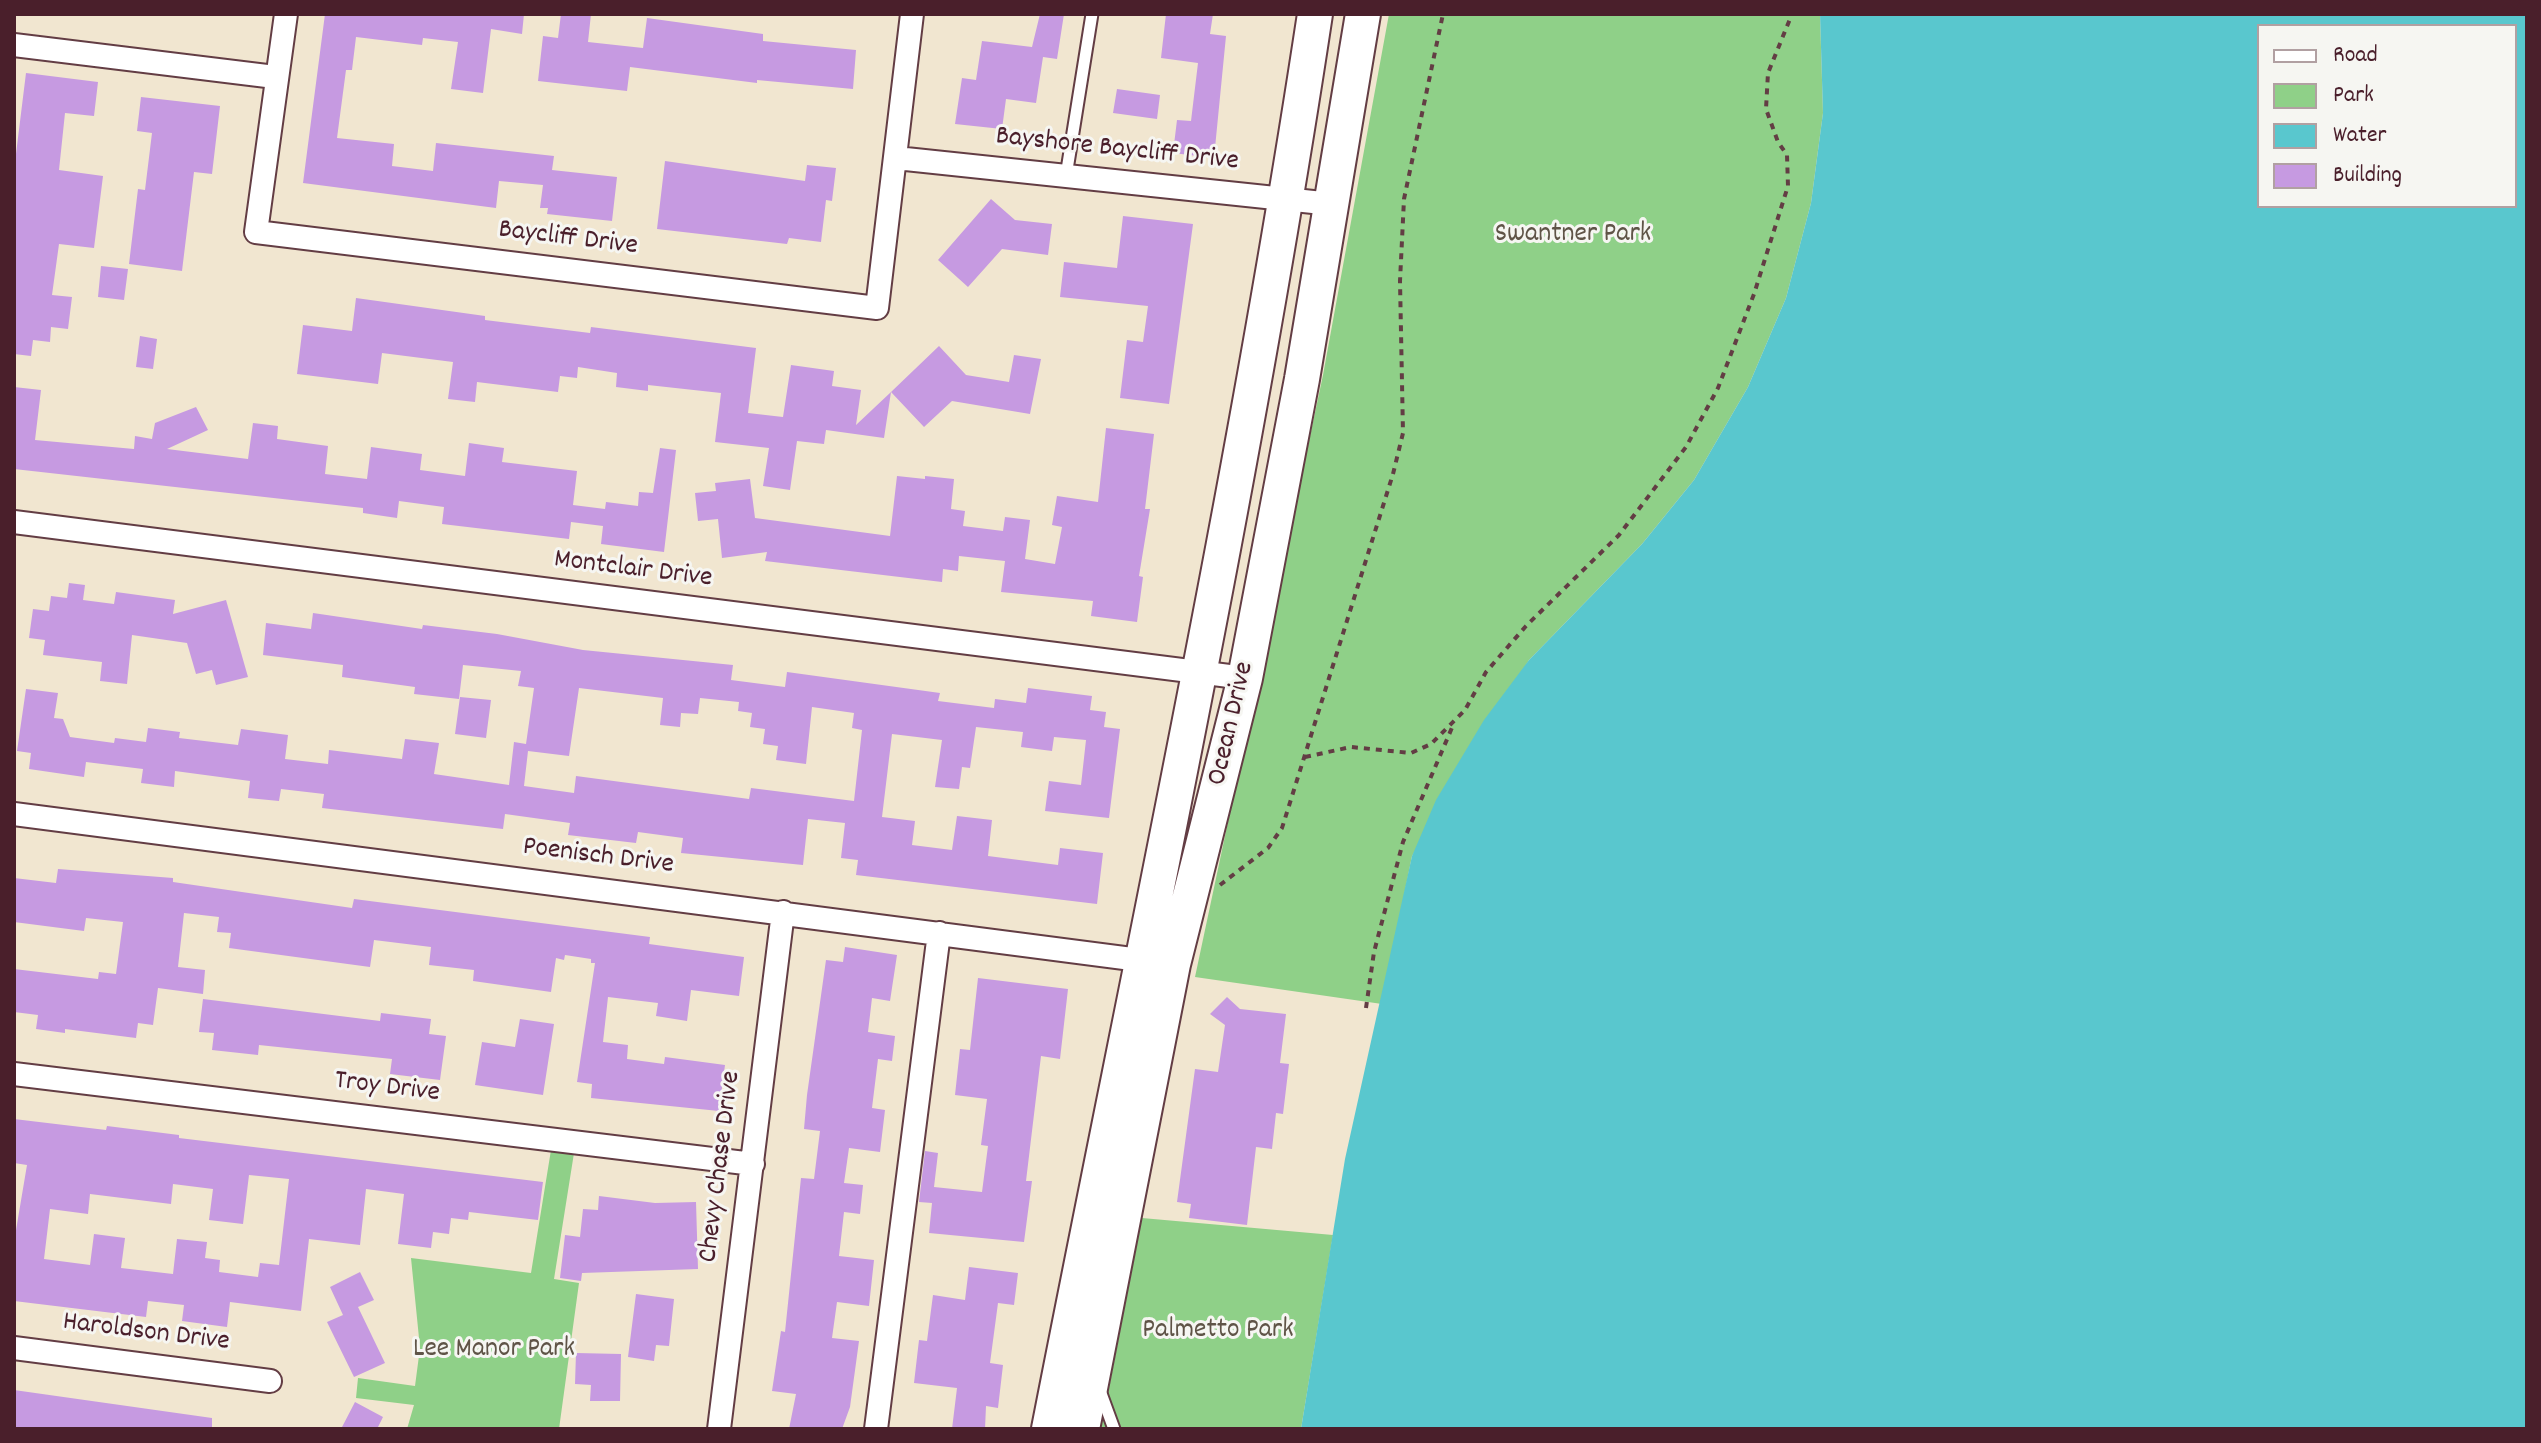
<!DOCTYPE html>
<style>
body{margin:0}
#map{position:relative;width:2541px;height:1443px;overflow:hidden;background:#f1e6d0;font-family:Dekko,sans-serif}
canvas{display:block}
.frame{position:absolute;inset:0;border:16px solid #4a1f2b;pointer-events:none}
.legend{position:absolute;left:2257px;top:24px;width:260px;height:184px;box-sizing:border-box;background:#f6f6f2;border:2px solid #b1a0a2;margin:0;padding:10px 14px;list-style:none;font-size:24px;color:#4a1f2b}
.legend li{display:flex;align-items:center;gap:16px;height:40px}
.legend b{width:40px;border:2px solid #b1a0a2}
</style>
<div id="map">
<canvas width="2541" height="1443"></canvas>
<div class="frame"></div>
<ul class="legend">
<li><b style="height:10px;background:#fff"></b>Road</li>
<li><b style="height:22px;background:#8fd088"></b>Park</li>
<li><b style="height:22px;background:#59c7ce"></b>Water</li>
<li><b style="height:22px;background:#c69ae1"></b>Building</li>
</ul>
</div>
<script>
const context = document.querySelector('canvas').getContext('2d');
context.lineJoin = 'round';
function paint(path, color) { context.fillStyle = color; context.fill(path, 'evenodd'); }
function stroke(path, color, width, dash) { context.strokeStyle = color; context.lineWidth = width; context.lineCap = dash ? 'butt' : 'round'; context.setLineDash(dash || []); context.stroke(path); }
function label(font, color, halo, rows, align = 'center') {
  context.font = font + ' Dekko,sans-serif'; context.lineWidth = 6; context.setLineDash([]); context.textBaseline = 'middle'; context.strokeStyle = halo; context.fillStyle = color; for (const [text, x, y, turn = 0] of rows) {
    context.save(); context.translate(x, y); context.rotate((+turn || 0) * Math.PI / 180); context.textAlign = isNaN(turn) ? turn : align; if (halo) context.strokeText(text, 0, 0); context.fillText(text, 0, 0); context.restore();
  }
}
paint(new Path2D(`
 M 1389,14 L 1820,14 L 1823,113 L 1811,203 L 1786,298 L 1748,387 L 1694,480 L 1642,544 L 1529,660 L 1412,856 L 1382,1004 L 1195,977 L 1323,375 Z
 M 551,1150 L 574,1153 L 554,1279 L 579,1283 L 559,1429 L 407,1429 L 414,1405 L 356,1398 L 358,1378 L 415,1386 L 420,1348 L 411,1258 L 531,1273 Z
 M 1142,1218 L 1333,1235 L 1301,1429 L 1101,1429 Z`), '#8fd088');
paint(new Path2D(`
 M 1820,14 L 2527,14 L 2527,1429 L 1301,1429 L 1345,1159 L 1412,856 L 1436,800 L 1484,720 L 1529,660 L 1642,544 L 1694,480 L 1748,387 L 1786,298 L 1811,203 L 1823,113 ZM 2259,26 L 2515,26 L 2515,206 L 2259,206 Z`), '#59c7ce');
paint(new Path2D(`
 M 325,14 L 524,14 L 522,34 L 491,29 L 483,93 L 451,89 L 458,42 L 423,38 L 422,45 L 356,37 L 352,70 L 346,70 L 337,138 L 394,144 L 392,166 L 433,171 L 436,143 L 554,156 L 552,170 L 617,177 L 612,221 L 547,214 L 548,208 L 540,208 L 543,185 L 499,181 L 496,208 L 303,183 Z
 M 561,14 L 591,14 L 588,42 L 643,48 L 647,18 L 763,34 L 763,41 L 856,50 L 853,89 L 757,80 L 757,83 L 630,67 L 627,91 L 538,81 L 543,36 L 558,38 Z
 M 1040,14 L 1064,14 L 1057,59 L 1043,57 L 1036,103 L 1006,99 L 1002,129 L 955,124 L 962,78 L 976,80 L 982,41 L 1032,47 Z
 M 1166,14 L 1213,14 L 1210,34 L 1226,36 L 1214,158 L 1173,153 L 1177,120 L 1191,121 L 1198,63 L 1161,58 Z
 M 26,73 L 98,82 L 94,116 L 65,113 L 59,170 L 103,176 L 94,248 L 59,244 L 52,295 L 72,297 L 68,329 L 51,327 L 50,342 L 33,340 L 31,356 L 14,354 L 14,170 Z
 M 1117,89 L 1160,95 L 1157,119 L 1113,113 Z
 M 141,97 L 220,106 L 212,174 L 194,172 L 182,271 L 129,264 L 138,189 L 145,190 L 152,133 L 137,131 Z
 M 665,161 L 805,181 L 807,165 L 836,168 L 832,201 L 826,200 L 821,242 L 789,238 L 787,244 L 657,229 Z
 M 991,199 L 1015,220 L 1052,224 L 1048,255 L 1002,249 L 968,287 L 938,260 Z
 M 1123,216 L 1193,224 L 1169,404 L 1120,398 L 1127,340 L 1143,342 L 1148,306 L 1060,297 L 1064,262 L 1117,268 Z
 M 101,266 L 128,269 L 124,300 L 98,297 Z
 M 356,298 L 485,316 L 485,320 L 590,333 L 591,327 L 756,348 L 748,413 L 783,417 L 791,365 L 834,371 L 832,386 L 861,390 L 856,425 L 891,392 L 884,438 L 826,430 L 824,444 L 797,441 L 790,490 L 763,486 L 769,448 L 715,442 L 721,393 L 648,385 L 648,391 L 616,387 L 617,373 L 578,367 L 577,378 L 560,376 L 558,392 L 477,382 L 475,402 L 448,399 L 453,362 L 382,353 L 378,384 L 297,374 L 303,325 L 352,331 Z
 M 140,336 L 157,339 L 153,369 L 136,367 Z
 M 939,346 L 966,375 L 1009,382 L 1014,355 L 1041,359 L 1030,414 L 952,401 L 924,427 L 891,392 Z
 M 14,387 L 41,390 L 35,440 L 134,449 L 135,436 L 152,439 L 155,423 L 196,407 L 208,430 L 167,449 L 248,459 L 253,423 L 278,426 L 277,439 L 328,446 L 325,474 L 367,479 L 371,447 L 422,454 L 420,470 L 465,476 L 469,443 L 504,448 L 502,462 L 577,471 L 573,505 L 605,509 L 606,502 L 638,506 L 639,492 L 653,493 L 660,448 L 676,450 L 664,552 L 601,544 L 603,526 L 571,522 L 569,539 L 442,524 L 444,507 L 399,501 L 397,518 L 363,513 L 363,508 L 14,469 Z
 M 1106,428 L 1154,434 L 1145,509 L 1150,509 L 1139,576 L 1143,577 L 1137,622 L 1091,616 L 1093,601 L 1001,592 L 1005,561 L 959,556 L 958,571 L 943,569 L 942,582 L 765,561 L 767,552 L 722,558 L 718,519 L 698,521 L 695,493 L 716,491 L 715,483 L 750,479 L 755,518 L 890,536 L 897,476 L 925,479 L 925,476 L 954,479 L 951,509 L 965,511 L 963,526 L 1003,531 L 1005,517 L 1030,520 L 1025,559 L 1055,564 L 1062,527 L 1052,525 L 1057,496 L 1098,502 Z
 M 69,583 L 85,585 L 83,600 L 114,604 L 116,592 L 175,600 L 173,614 L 226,600 L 248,677 L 216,685 L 212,670 L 196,674 L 187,643 L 132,635 L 127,684 L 100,681 L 102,662 L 43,655 L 45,640 L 29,638 L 33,609 L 49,611 L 51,596 L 67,598 Z
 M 313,613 L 422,629 L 423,625 L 497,634 L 583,650 L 733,665 L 731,680 L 785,687 L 787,672 L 940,693 L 938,701 L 994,708 L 995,699 L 1026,703 L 1028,688 L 1092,696 L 1090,710 L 1106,712 L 1104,727 L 1120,729 L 1109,818 L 1045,811 L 1049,781 L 1081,785 L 1086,740 L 1054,737 L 1052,751 L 1021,747 L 1023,732 L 976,727 L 970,768 L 962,767 L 959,789 L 935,787 L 942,740 L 892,734 L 882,817 L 915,821 L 912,845 L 952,850 L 957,816 L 992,820 L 988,856 L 1058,865 L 1060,848 L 1103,853 L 1097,904 L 856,875 L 858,860 L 841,858 L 845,823 L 808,819 L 803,865 L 681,853 L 683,838 L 638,832 L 636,843 L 568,835 L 570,823 L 505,814 L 503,829 L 322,808 L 324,794 L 281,789 L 279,801 L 248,798 L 250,781 L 175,771 L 174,787 L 141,783 L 143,769 L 86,762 L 84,777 L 29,769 L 31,753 L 17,751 L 26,689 L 58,693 L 54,718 L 63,719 L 70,737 L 114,743 L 115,738 L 146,742 L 148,728 L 180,732 L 179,738 L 238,745 L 241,729 L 288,735 L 285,759 L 328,764 L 329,750 L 402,759 L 405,739 L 439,743 L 434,774 L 509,785 L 514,742 L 526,744 L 534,688 L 518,686 L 521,671 L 463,665 L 459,699 L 414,694 L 415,687 L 342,677 L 343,665 L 263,655 L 266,623 L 311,629 ZM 579,688 L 663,698 L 660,725 L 680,727 L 681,713 L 698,714 L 700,698 L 739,702 L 738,711 L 752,713 L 750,727 L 765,729 L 763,744 L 778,746 L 776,760 L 806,764 L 812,707 L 854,713 L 852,728 L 862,730 L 854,801 L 751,788 L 749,799 L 576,776 L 574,793 L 524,786 L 528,751 L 569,756 Z
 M 460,697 L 491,700 L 486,738 L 455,734 Z
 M 58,869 L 173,878 L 173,882 L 352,908 L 354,899 L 650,937 L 649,944 L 744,957 L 739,996 L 691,990 L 687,1021 L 656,1016 L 658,1003 L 608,997 L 603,1042 L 628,1045 L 627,1059 L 664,1064 L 665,1057 L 725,1065 L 719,1111 L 591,1098 L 592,1084 L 577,1082 L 595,963 L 591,963 L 591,959 L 565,955 L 564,960 L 556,958 L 551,992 L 473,981 L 474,970 L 429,965 L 431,947 L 374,940 L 370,967 L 229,948 L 231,933 L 217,932 L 219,917 L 184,913 L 178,967 L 205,970 L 203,994 L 158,988 L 153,1025 L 138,1023 L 136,1038 L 65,1029 L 65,1033 L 36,1029 L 38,1015 L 14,1012 L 14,969 L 98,979 L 99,972 L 116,974 L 123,922 L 86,918 L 84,931 L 14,922 L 14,878 L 56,883 Z
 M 845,947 L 897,955 L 890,1001 L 872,998 L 868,1032 L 895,1036 L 892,1061 L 878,1059 L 872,1108 L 885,1110 L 880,1152 L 849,1148 L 844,1183 L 863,1185 L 860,1214 L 844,1212 L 839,1256 L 874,1260 L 869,1306 L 837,1302 L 832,1338 L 859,1341 L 850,1407 L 842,1429 L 789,1429 L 796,1394 L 772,1391 L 781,1331 L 785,1332 L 801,1178 L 814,1179 L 820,1131 L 804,1129 L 807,1095 L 826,960 L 843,962 Z
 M 978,978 L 1068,989 L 1060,1059 L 1041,1056 L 1026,1181 L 1032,1181 L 1024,1242 L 929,1233 L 932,1203 L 919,1202 L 925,1151 L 938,1153 L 934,1187 L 982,1192 L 988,1146 L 981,1145 L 987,1099 L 955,1095 L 960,1049 L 970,1050 Z
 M 1227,997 L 1240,1009 L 1286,1014 L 1280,1063 L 1289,1064 L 1283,1114 L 1276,1113 L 1272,1149 L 1256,1147 L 1247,1225 L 1189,1218 L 1191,1204 L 1177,1202 L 1195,1069 L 1218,1072 L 1225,1025 L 1210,1014 Z
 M 203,999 L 380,1021 L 381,1013 L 431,1019 L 429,1034 L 446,1036 L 440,1080 L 390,1074 L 392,1059 L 259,1045 L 258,1055 L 212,1050 L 214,1033 L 199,1032 Z
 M 520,1019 L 554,1024 L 543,1095 L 475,1085 L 482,1042 L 515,1047 Z
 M 14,1119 L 106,1130 L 107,1126 L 179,1135 L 179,1138 L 543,1182 L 538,1220 L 469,1212 L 468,1220 L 451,1218 L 449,1234 L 433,1232 L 431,1248 L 398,1244 L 404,1194 L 366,1189 L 360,1245 L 309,1239 L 301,1311 L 230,1302 L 227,1327 L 182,1321 L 184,1305 L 148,1301 L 146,1317 L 14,1301 L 14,1242 L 27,1165 L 14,1163 ZM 249,1175 L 289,1179 L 279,1265 L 260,1263 L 258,1277 L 219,1272 L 220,1260 L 205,1258 L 207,1242 L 177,1239 L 173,1274 L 121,1268 L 125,1238 L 94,1234 L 90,1265 L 44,1259 L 50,1209 L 88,1214 L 90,1194 L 171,1204 L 173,1184 L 213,1189 L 209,1220 L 243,1224 Z
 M 599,1196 L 655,1203 L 696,1202 L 698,1269 L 582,1273 L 581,1281 L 560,1278 L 565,1235 L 580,1237 L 583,1209 L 598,1210 Z
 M 969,1267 L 1018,1273 L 1014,1305 L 998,1303 L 990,1363 L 1003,1365 L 998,1408 L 986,1406 L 985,1429 L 952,1429 L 957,1388 L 914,1383 L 919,1340 L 927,1341 L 933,1295 L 965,1300 Z
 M 360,1272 L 374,1300 L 358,1307 L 385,1363 L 354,1377 L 327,1322 L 343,1315 L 330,1287 Z
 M 636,1294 L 674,1299 L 669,1346 L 656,1345 L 654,1361 L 628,1357 Z
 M 576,1353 L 621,1354 L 620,1401 L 590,1401 L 591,1385 L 575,1384 Z
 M 14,1390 L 212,1418 L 212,1429 L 14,1429 Z
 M 355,1402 L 383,1417 L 377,1429 L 341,1429 Z`), '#c69ae1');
const lane = new Path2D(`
 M 1066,176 L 1092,14
 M 1099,1388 L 1114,1429`);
const street = new Path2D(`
 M 286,14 L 256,232 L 877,308 L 912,14
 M 14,45 L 275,77
 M 896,158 L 1332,204
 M 14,522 L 1245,678
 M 14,814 L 1155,962
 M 14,1074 L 753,1164
 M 14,1348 L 270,1381
 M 719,1429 L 783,912
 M 876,1429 L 939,933`);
const primary = new Path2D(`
 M 1049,1429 C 1141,958 1243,489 1315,14
 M 1082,1429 L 1173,964 L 1245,678 L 1302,379 L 1363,14`);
stroke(lane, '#633d44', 15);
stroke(street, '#633d44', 26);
stroke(primary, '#633d44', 38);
stroke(new Path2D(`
 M 1305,757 L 1351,747 L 1411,753 L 1431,744 L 1465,710 L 1486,672 L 1526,626 L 1619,535 L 1686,447 L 1718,388 L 1754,294 L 1788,186 L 1787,155 L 1778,142 L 1766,109 L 1768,73 L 1792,14
 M 1220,885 L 1268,848 L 1282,828 L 1393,474 L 1403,433 L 1400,281 L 1404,199 L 1443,14
 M 1366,1008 L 1374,952 L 1403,842 L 1454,723`), '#633d44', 4, [6, 6]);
stroke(lane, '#fff', 11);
stroke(street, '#fff', 22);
stroke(primary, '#fff', 34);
label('28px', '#4a1f2b', '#f6f6f2', [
 ["Bayshore Baycliff Drive",1117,151,6],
 ["Baycliff Drive",568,240,7],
 ["Montclair Drive",633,571,7],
 ["Ocean Drive",1233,724,-77],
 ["Poenisch Drive",598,858,7],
 ["Troy Drive",387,1089,7],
 ["Chevy Chase Drive",722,1167,-83],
 ["Haroldson Drive",146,1334,7]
]);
label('28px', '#5f5447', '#f6f6f2', [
 ["Swantner Park",1573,236],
 ["Palmetto Park",1218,1332],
 ["Lee Manor Park",494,1351]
]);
</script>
